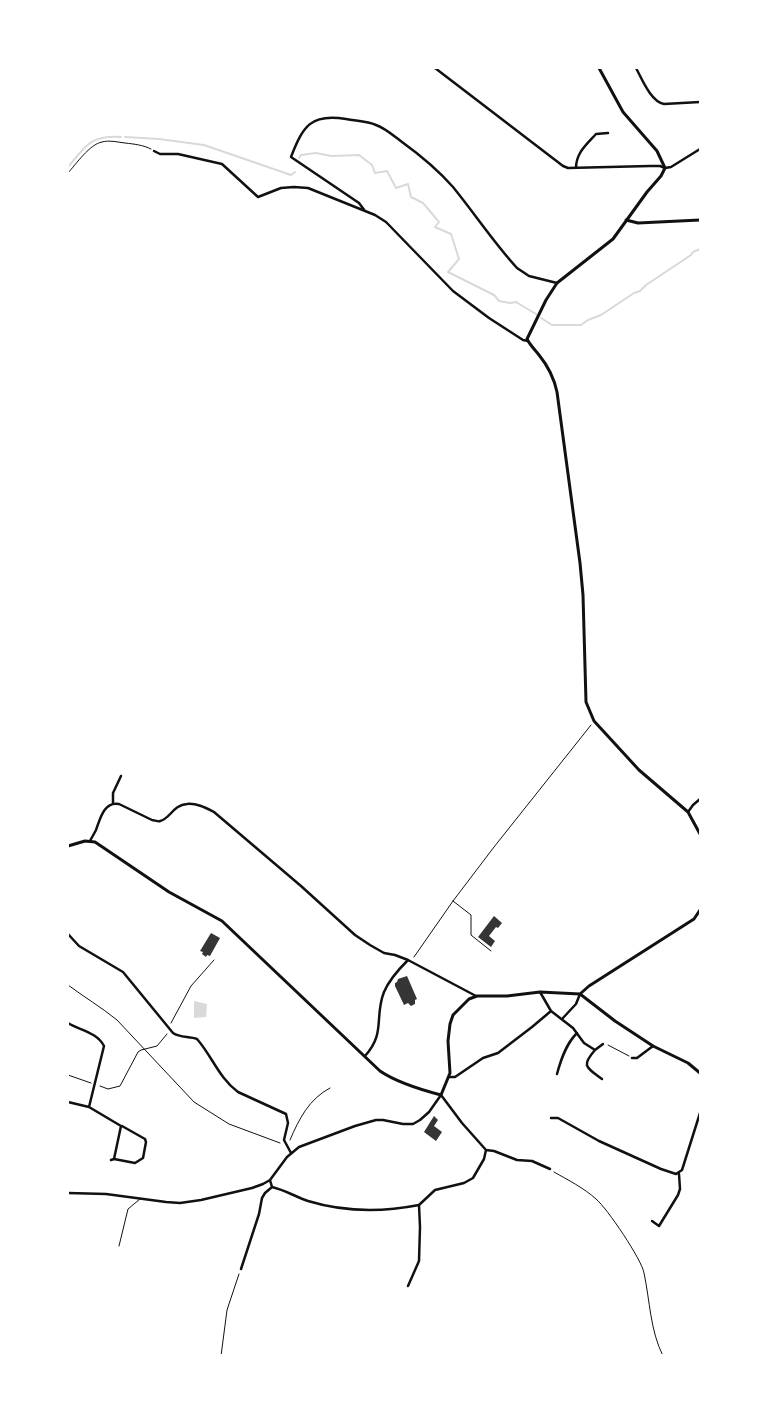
<!DOCTYPE html>
<style>
body{margin:0}
#map{position:relative;width:768px;height:1423px;overflow:hidden;background:#fff;font-family:Literata,serif}
canvas{display:block}
.frame{position:absolute;inset:0;border:69px solid #fff;pointer-events:none}
</style>
<div id="map">
<canvas width="768" height="1423"></canvas>
<div class="frame"></div>
</div>
<script>
const context = document.querySelector('canvas').getContext('2d');
context.lineJoin = 'round';
function paint(path, color) { context.fillStyle = color; context.fill(path, 'evenodd'); }
function stroke(path, color, width, dash) { context.strokeStyle = color; context.lineWidth = width; context.lineCap = dash ? 'butt' : 'round'; context.setLineDash(dash || []); context.stroke(path); }
paint(new Path2D(`
 M 194,1001 L 207,1004 L 206,1017 L 194,1018 Z`), '#d9d9d9');
stroke(new Path2D(`
 M 125,137 L 159,139 L 204,145 L 291,175 L 295,172
 M 299,158 L 301,155 L 316,153 L 331,156 L 359,155 L 372,165 L 375,173 L 387,171 L 396,188 L 408,184 L 411,197 L 423,203 L 439,222 L 435,227 L 451,234 L 459,259 L 448,272 L 494,295 L 499,301 L 510,303 L 516,302 L 536,314
 M 68,167 C 86,146 90,135 121,137
 M 541,318 L 552,325 L 581,325 L 588,320 L 601,315 L 634,293 L 640,291 L 646,285 L 691,255 L 693,252 L 700,249`), '#d9d9d9', 2);
paint(new Path2D(`
 M 494,916 L 502,923 L 498,928 L 496,927 L 489,936 L 495,941 L 491,947 L 478,937 Z
 M 211,933 L 220,938 L 210,956 L 207,955 L 206,957 L 202,954 L 203,952 L 200,951 Z
 M 407,976 L 417,999 L 415,1000 L 415,1004 L 411,1006 L 408,1003 L 404,1005 L 395,986 L 395,983 L 397,982 L 398,979 Z
 M 434,1116 L 438,1120 L 434,1126 L 442,1132 L 436,1141 L 424,1132 Z`), '#353535');
stroke(new Path2D(`
 M 68,173 C 76,164 90,144 102,142 C 109,140 117,142 125,143 C 134,144 143,145 151,149
 M 453,901 L 471,915 L 471,935 L 491,951
 M 414,957 L 453,901 L 494,847 L 591,725
 M 68,985 C 84,997 101,1007 117,1020 L 194,1102 L 229,1124 L 280,1143
 M 171,1023 L 191,986 L 214,960
 M 608,1045 L 629,1056
 M 68,1075 L 91,1083
 M 100,1086 L 108,1089 L 120,1086 L 138,1052 L 141,1050 L 157,1046 L 167,1034
 M 290,1140 C 299,1119 309,1099 330,1088
 M 554,1172 C 568,1180 584,1188 596,1199 C 607,1208 642,1260 644,1273 C 650,1301 650,1330 663,1356
 M 221,1356 L 227,1310 L 239,1274`), '#111', 1);
stroke(new Path2D(`
 M 119,1246 L 128,1209 L 140,1199`), '#111', 1);
stroke(new Path2D(`
 M 435,68 L 563,166 L 568,168 L 650,166 L 660,166 L 665,168 L 671,167 L 700,149
 M 636,68 C 642,79 651,102 664,104 L 700,102
 M 154,151 L 160,154 L 178,154 L 222,164 L 258,197 L 281,188 L 294,187 L 308,188 L 375,215 L 386,222 L 453,291 L 489,318 L 523,340 L 528,341
 M 576,168 C 576,153 586,145 596,134 L 608,133
 M 365,211 L 359,203 L 291,157 C 303,126 311,113 346,119 C 356,121 367,121 376,125 C 385,128 394,136 402,142 C 420,155 438,170 453,187 C 475,214 494,243 517,268 L 529,276 L 557,283
 M 113,804 L 113,793 L 121,776
 M 688,812 L 693,805 L 700,799
 M 90,841 C 92,837 94,834 96,830 C 100,819 104,801 119,804 L 152,820 C 154,820 159,822 160,821 C 170,819 173,805 187,804 C 197,803 206,808 214,812 L 301,886 L 355,935 L 370,945 L 384,953 L 395,955 L 408,960 L 476,996
 M 68,934 L 79,946 L 123,972 L 173,1033 C 180,1038 189,1036 197,1039 C 212,1056 219,1078 238,1092 L 286,1114 L 288,1123 L 284,1140 L 291,1153
 M 540,992 L 551,1011 L 573,1028 L 584,1043 L 595,1050 L 603,1044
 M 562,1019 L 576,1004 L 580,994
 M 68,1023 C 79,1030 97,1032 104,1046 L 89,1107
 M 595,1050 C 581,1066 586,1067 602,1079
 M 365,1056 C 386,1033 374,1017 384,992 C 389,980 399,969 408,960
 M 632,1058 L 637,1058 L 653,1046
 M 557,1074 C 561,1059 566,1044 577,1033
 M 449,1077 L 455,1077 L 483,1058 L 498,1053 L 532,1027 L 551,1011
 M 68,1102 L 89,1107 L 121,1126 L 114,1159 L 111,1160
 M 551,1118 L 558,1118 L 599,1141 L 661,1169 L 676,1174 L 682,1170 L 700,1113
 M 114,1159 L 135,1163 L 143,1158 L 146,1142 L 145,1139 L 122,1126
 M 272,1187 C 285,1190 296,1197 308,1201 C 344,1212 383,1212 419,1205
 M 68,1193 L 106,1194 L 166,1202 L 180,1203 L 201,1200 L 252,1188 L 263,1184 L 270,1180 L 287,1157 L 299,1147 L 355,1126 L 376,1120 L 383,1120 L 403,1124 L 413,1124 L 420,1120 L 429,1112 L 441,1095 L 462,1123 L 486,1150 L 494,1151 L 517,1160 L 532,1161 L 550,1169
 M 652,1221 L 659,1226 L 678,1195 L 680,1189 L 679,1174
 M 241,1269 L 259,1214 L 262,1198 L 265,1193 L 272,1187 L 270,1180
 M 408,1286 L 419,1261 L 420,1227 L 419,1205 L 435,1190 L 464,1183 L 473,1178 L 484,1159 L 486,1150`), '#111', 2.5);
stroke(new Path2D(`
 M 599,68 L 623,112 L 657,151 L 665,168 L 661,176 L 647,192 L 613,239 L 557,283 L 546,300 L 527,339 C 530,345 535,350 539,355 C 548,366 554,378 557,392 L 580,563 L 583,595 L 586,702 L 594,721 L 639,770 L 688,812 L 700,834
 M 626,220 L 638,223 L 700,220
 M 68,846 L 85,841 L 95,842 L 169,892 L 222,921 L 380,1071 C 396,1082 422,1090 441,1095 L 450,1073 L 448,1041 L 450,1024 L 453,1015 L 469,999 L 477,996 L 507,996 L 540,992 L 580,994
 M 580,994 L 589,986 L 694,919 L 700,910
 M 580,994 L 615,1021 L 653,1046 L 688,1063 L 700,1073`), '#111', 3);
</script>
